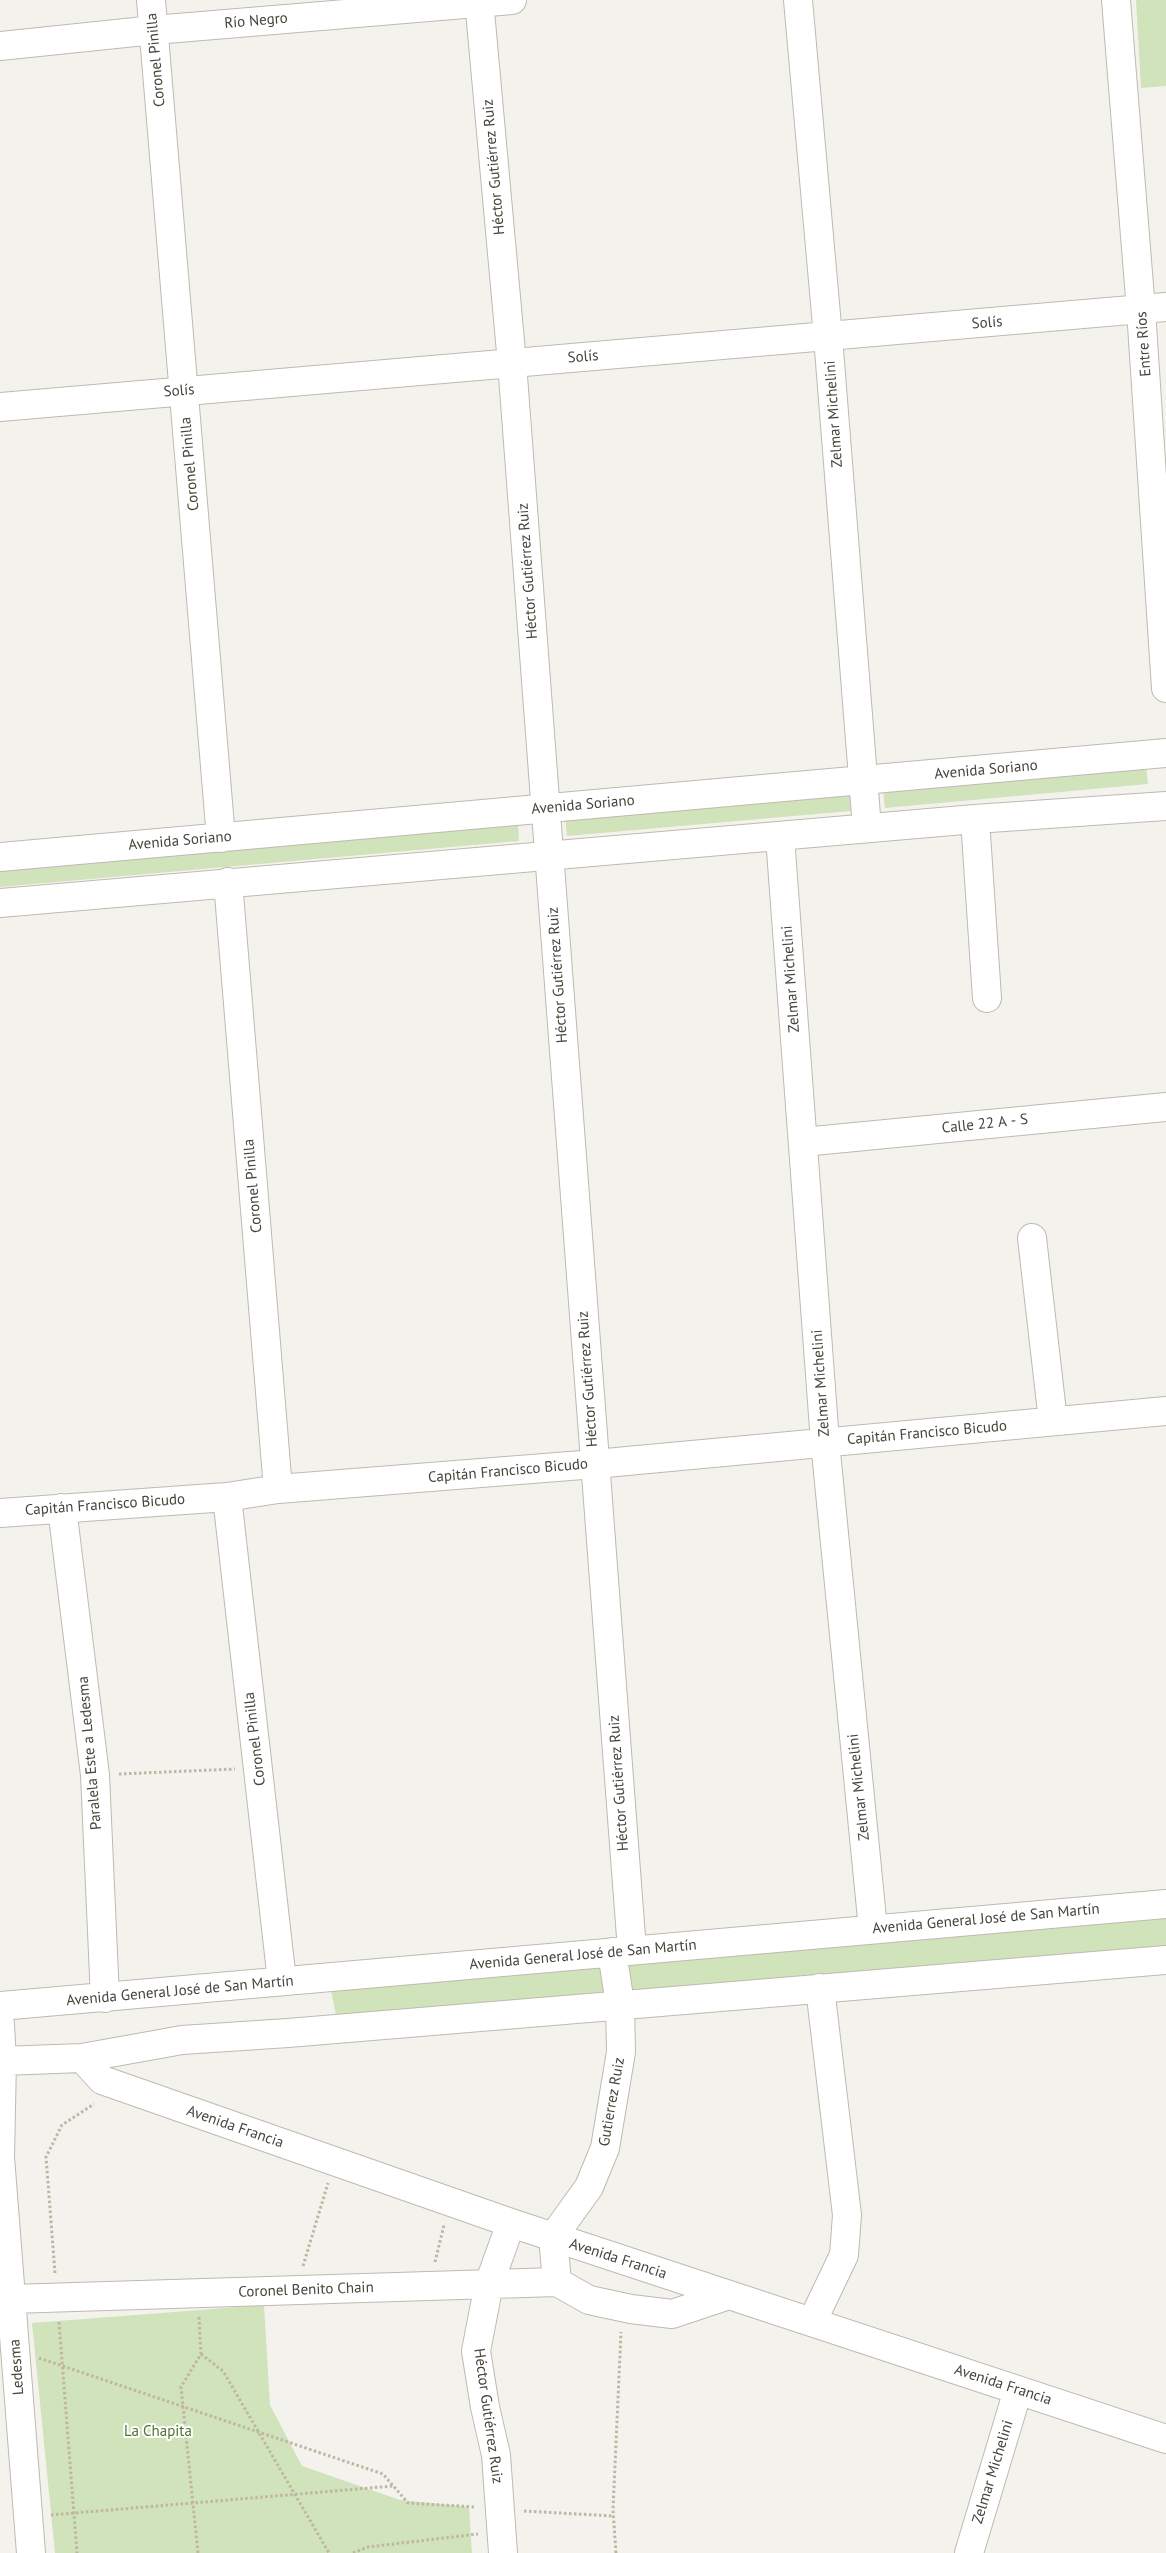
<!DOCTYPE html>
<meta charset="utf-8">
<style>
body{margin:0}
canvas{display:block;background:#f4f2ed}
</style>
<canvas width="1166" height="2553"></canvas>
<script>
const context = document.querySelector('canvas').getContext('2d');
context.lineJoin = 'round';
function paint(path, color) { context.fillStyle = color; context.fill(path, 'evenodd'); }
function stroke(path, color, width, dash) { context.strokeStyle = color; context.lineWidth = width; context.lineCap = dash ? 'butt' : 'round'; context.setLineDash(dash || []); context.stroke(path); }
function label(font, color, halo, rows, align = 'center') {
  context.font = font + ' "PT Sans",sans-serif'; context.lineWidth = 4; context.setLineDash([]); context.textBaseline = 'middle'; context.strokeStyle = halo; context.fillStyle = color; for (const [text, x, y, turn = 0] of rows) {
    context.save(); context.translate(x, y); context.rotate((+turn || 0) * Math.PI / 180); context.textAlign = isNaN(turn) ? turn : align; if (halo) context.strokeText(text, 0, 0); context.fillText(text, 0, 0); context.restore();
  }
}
paint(new Path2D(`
 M 1136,0 L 1166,0 L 1166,86 L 1141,88 Z
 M 1146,765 L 1148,784 L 885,808 L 883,789 Z
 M 849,792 L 851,811 L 567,836 L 565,818 Z
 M 518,822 L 519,841 L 0,887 L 0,868 Z
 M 1166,1917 L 1166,1948 L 337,2020 L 331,1991 Z
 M 264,2305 L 270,2405 L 302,2466 L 400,2500 L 469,2507 L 472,2553 L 55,2553 L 32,2323 Z`), '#d1e3bb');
const minor = new Path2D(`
 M 151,0 L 221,838
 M 479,0 L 512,363 L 632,1950
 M 798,0 L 828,337 L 867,828
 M 1116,0 L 1141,310 L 1166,688
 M 0,46 L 154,30 L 512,0
 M 0,407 L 1166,307
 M 975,819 L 987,998
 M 780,837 L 825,1442 L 873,1929
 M 0,857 L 1166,753
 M 228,882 L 278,1489
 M 0,903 L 975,819 L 1166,806
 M 803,1142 L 1166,1107
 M 1032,1238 L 1053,1421
 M 227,1497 L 282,1981
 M 62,1508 L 95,1775 L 105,1998
 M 0,1513 L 227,1497 L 278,1489 L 595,1464 L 1166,1411
 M 0,2006 L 1166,1904
 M 0,2024 L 2,2061 L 0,2157 L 31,2553
 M 82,2058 L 102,2080 L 511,2223 L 1166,2439
 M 2,2061 L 82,2058 L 182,2040 L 288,2033 L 1166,1960
 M 557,2282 L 589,2300 L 631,2309 L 672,2314 L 729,2295
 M 11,2299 L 557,2282 L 553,2237 L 589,2187 L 605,2148 L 621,2052 L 620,2004 L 612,1952
 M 812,2322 L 844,2255 L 847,2215 L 820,1988
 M 503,2553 L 496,2455 L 485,2407 L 476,2351 L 489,2284 L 511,2223
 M 969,2553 L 1018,2390`);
stroke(minor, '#bfbab0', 30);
stroke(new Path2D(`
 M 119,1774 L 235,1769
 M 435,2262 L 444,2225
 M 303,2266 L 328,2183
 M 55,2273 L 46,2157 L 62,2125 L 94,2104
 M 59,2322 L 77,2553
 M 201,2354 L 223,2371 L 329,2553
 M 39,2358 L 383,2474 L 408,2503 L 476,2507
 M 524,2511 L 613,2516
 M 51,2515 L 393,2486
 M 198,2553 L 181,2387 L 201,2354 L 199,2317
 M 353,2553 L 368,2547 L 478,2534
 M 616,2553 L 613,2510 L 621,2332`), '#bfb5a3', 3, [2.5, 2.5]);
stroke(minor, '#fff', 28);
label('15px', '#48433b', '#fff', [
 ["Río Negro",256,21,-5],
 ["Coronel Pinilla",156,60,-95],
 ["Héctor Gutiérrez Ruiz",494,167,-95],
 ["Solís",987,323,-5],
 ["Entre Ríos",1144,344,-94],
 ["Solís",583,357,-5],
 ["Solís",179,391,-5],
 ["Zelmar Michelini",834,414,-94],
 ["Coronel Pinilla",190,464,-95],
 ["Héctor Gutiérrez Ruiz",528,571,-94],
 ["Avenida Soriano",986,770,-5],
 ["Avenida Soriano",583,805,-5],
 ["Avenida Soriano",180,841,-5],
 ["Héctor Gutiérrez Ruiz",558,975,-94],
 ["Zelmar Michelini",791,979,-94],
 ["Calle 22 A - S",985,1124,-6],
 ["Coronel Pinilla",253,1186,-95],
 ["Héctor Gutiérrez Ruiz",588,1379,-94],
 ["Zelmar Michelini",821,1383,-94],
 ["Capitán Francisco Bicudo",927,1433,-5],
 ["Capitán Francisco Bicudo",508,1471,-5],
 ["Capitán Francisco Bicudo",105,1505,-4],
 ["Coronel Pinilla",255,1739,-97],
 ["Paralela Este a Ledesma",90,1753,-95],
 ["Héctor Gutiérrez Ruiz",619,1783,-94],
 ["Zelmar Michelini",859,1787,-96],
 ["Avenida General José de San Martín",986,1919,-5],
 ["Avenida General José de San Martín",583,1955,-5],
 ["Avenida General José de San Martín",180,1991,-5],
 ["Gutierrez Ruiz",612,2102,-80],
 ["Avenida Francia",235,2127,19],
 ["Avenida Francia",618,2259,18],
 ["Coronel Benito Chain",306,2290,-2],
 ["Ledesma",17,2367,-94],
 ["Avenida Francia",1003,2385,18],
 ["Héctor Gutiérrez Ruiz",488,2416,82],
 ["Zelmar Michelini",993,2472,-73]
]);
label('15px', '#4c7434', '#fff', [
 ["La Chapita",158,2432]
]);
</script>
